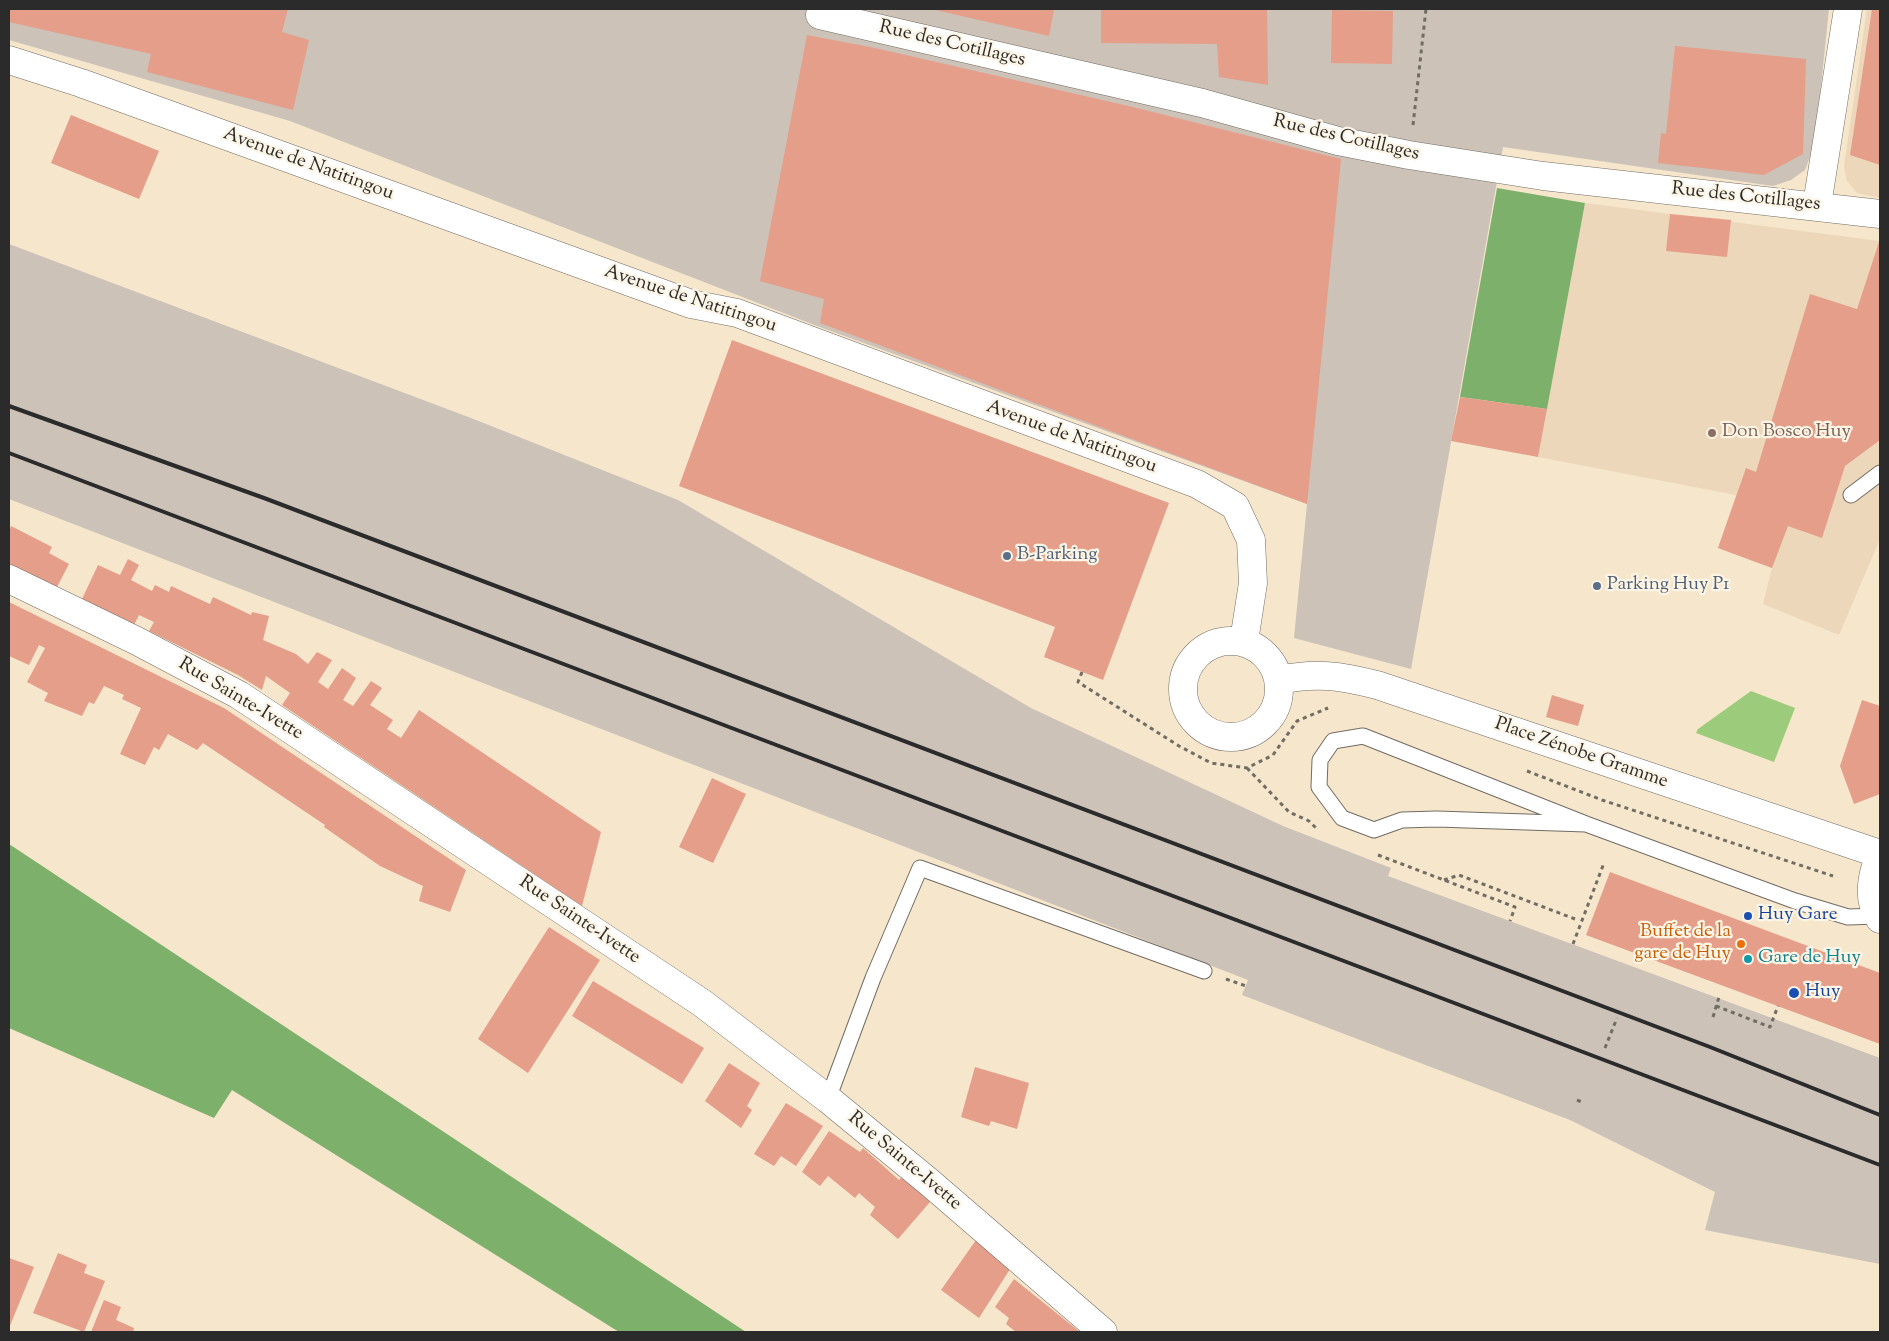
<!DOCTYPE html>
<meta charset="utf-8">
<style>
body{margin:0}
#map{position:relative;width:1889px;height:1341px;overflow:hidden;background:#f5e6cc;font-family:"Sorts Mill Goudy",serif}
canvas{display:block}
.frame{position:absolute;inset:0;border:10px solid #2b2b2b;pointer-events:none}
</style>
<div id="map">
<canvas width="1889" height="1341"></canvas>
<div class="frame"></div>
</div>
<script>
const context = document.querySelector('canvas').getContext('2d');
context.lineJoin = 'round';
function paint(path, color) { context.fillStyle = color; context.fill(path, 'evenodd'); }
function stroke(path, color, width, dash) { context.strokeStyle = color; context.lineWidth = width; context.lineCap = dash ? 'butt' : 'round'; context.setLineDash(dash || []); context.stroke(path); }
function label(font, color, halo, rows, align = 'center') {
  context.font = font + ' "Sorts Mill Goudy",serif'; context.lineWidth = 4.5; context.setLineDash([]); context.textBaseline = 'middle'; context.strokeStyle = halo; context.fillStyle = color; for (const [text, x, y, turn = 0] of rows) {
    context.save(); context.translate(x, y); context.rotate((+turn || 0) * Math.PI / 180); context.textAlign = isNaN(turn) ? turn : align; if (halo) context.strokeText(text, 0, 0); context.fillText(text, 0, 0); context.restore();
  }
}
paint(new Path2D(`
 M 1867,9 L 1880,9 L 1880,198 L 1857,193 L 1847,181 L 1844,166 Z
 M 1585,203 L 1880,241 L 1880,539 L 1839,635 L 1763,604 L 1772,568 L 1718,548 L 1736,495 L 1538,457 Z`), '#edd7ba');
paint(new Path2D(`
 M 9,9 L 1829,9 L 1815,143 L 1805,170 L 1791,180 L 1773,186 L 1503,147 L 1411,669 L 1294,638 L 1307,504 L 817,326 L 290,121 L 9,40 Z
 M 9,244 L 471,418 L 678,500 L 1031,708 L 1283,826 L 1391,868 L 1388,876 L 1880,1058 L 1880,1264 L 1705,1230 L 1715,1192 L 1570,1120 L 1242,995 L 1248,980 L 9,499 Z`), '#ccc2b8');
paint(new Path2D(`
 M 1751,691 L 1795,708 L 1774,762 L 1696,733 L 1698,729 Z`), '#9ccc7b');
paint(new Path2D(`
 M 1497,188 L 1585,203 L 1547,409 L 1460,397 Z
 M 9,844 L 746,1332 L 619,1332 L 232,1090 L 214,1118 L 9,1028 Z`), '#7db06b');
paint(new Path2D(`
 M 9,9 L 288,9 L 282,32 L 309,40 L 293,110 L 147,72 L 151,54 L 9,22 Z
 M 931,9 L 1054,9 L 1049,36 Z
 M 1101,9 L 1267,9 L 1268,85 L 1219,77 L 1217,44 L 1101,43 Z
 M 1872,9 L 1880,9 L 1880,165 L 1850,155 Z
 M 1332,10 L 1393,11 L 1392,64 L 1331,63 Z
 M 807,35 L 875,48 L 1137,108 L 1341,159 L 1307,504 L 820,323 L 824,299 L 760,281 Z
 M 1675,46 L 1806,59 L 1803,154 L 1764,175 L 1658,163 L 1661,133 L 1666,134 Z
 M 71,115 L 159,151 L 139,199 L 51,163 Z
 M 1670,214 L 1731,220 L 1727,257 L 1666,251 Z
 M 1880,239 L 1880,440 L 1845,466 L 1822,538 L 1788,526 L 1772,568 L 1718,548 L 1746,468 L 1756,472 L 1810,294 L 1857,309 Z
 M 732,340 L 1169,503 L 1103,680 L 1044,657 L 1055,627 L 679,486 Z
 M 1460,397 L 1547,409 L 1538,457 L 1451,441 Z
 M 11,526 L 52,547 L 49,553 L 69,564 L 57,587 L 9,564 L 9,531 Z
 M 128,559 L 139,565 L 131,580 L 152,591 L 155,585 L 169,592 L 171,586 L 210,604 L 213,597 L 251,615 L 252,612 L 269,616 L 263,640 L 296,654 L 308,664 L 317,652 L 332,660 L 318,682 L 328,689 L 342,668 L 356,678 L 343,700 L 353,706 L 371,681 L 382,688 L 370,705 L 393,720 L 387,729 L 401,738 L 419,710 L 601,832 L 582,906 L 282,705 L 290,693 L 266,676 L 262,690 L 238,675 L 149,631 L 154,622 L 139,615 L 134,625 L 82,599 L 98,565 L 120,575 Z
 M 9,602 L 224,708 L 466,870 L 450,912 L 419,901 L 423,886 L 380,866 L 324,827 L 325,825 L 203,743 L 197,750 L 168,734 L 159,750 L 154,747 L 145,765 L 120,754 L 141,708 L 122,699 L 124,695 L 104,686 L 94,704 L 89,702 L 82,716 L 44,701 L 48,693 L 27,682 L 45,648 L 39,645 L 29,665 L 9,656 Z
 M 1552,695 L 1584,705 L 1578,726 L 1546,717 Z
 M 1862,700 L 1880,706 L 1880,794 L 1854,804 L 1840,766 Z
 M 712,778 L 746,794 L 713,863 L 679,847 Z
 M 1610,872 L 1880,973 L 1880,1044 L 1586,935 Z
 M 549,927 L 600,960 L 528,1073 L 478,1039 Z
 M 593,981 L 704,1048 L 682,1084 L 572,1016 Z
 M 729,1063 L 760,1083 L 747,1106 L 752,1110 L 741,1128 L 705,1101 Z
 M 975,1067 L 1029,1083 L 1017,1129 L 991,1121 L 989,1126 L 961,1117 Z
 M 786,1103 L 823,1126 L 796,1166 L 781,1156 L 774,1166 L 754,1154 Z
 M 829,1131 L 860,1152 L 863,1148 L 899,1180 L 902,1177 L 930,1202 L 898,1239 L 870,1215 L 875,1207 L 859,1193 L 855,1198 L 828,1176 L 820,1186 L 802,1172 Z
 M 976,1240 L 1010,1269 L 979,1318 L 941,1290 Z
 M 58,1253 L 87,1265 L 84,1273 L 105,1281 L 84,1332 L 33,1313 Z
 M 9,1258 L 34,1267 L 9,1328 Z
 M 1014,1279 L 1029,1291 L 1080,1332 L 1016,1332 L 1006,1324 L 1009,1318 L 995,1307 Z
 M 104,1300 L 121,1307 L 116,1320 L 134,1328 L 133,1332 L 91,1332 Z`), '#e59e89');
const lane = new Path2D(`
 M 1851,495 L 1880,473
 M 1586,824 L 1437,819 L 1402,820 L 1374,830 L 1342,818 L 1319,787 L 1320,760 L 1333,741 L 1363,736 L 1586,824 L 1795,901 L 1848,917 L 1878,916
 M 828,1099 L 873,978 L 920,868 L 1204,971`);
const street = new Path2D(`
 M 820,15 L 1202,103 L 1338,141 L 1409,155 L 1543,176 L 1880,214
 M 9,60 L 81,83 L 691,304 L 737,313 L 1197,484 L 1235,506 L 1251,540 L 1253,583 L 1244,641
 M 1817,205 L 1848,9
 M 9,579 L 137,641 L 239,695 L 702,1003 L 828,1099 L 929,1182 L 1103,1332
 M1183 689a48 48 0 1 1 96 0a48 48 0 1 1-96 0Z
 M 1279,680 C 1317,672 1341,676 1377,685 L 1880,854`);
const secondary = new Path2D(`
 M 1880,856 C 1871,876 1867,900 1880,919`);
stroke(lane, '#726c63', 17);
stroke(street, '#726c63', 29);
stroke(secondary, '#726c63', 29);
stroke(new Path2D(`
 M 1413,125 L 1426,9
 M 1082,672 L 1078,682 L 1179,746 L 1211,763 L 1247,768 L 1273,755 L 1297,721 L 1328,708
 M 1247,768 L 1289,812 L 1309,821 L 1316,828
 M 1527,771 L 1602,800 L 1833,876
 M 1378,855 L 1515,907 L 1510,921
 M 1444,880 L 1459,875 L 1575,919
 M 1573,944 L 1604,863
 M 1226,979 L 1246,986
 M 1716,1006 L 1770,1027 L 1778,1006
 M 1713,1017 L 1719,997
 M 1605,1048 L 1617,1018
 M 1577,1100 L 1584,1103`), '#726c63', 3, [4, 4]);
stroke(lane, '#fff', 15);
stroke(street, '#fff', 28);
stroke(secondary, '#fff', 28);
stroke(new Path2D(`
 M 9,406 L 264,498 L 1710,1047 L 1880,1115
 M 9,453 L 1880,1165`), '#2b2b2b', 4);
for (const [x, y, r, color] of [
 [1712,433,5,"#8d6e63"],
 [1007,556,5,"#5c6f8a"],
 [1597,586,5,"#5c6f8a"],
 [1748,916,5,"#1a4fb4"],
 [1741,944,5,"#e8710a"],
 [1748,959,5,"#0f9aa8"],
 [1794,993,6,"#1a4fb4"]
]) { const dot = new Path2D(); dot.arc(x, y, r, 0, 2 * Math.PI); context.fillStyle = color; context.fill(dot); stroke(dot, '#fcf5e5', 2); }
label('19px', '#2b2b2b', '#fcf5e5', [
 ["Rue des Cotillages",952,45,13],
 ["Rue des Cotillages",1346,139,13],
 ["Avenue de Natitingou",308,165,20],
 ["Rue des Cotillages",1746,198,6],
 ["Avenue de Natitingou",690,300,18],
 ["Avenue de Natitingou",1071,438,20],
 ["Rue Sainte-Ivette",240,700,31],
 ["Place Zénobe Gramme",1581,754,19],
 ["Rue Sainte-Ivette",579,921,34],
 ["Rue Sainte-Ivette",904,1162,40]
]);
label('19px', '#785e54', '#fcf5e5', [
 ["Don Bosco Huy",1722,433]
], 'left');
label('19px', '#4e5e75', '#fcf5e5', [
 ["B-Parking",1017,556],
 ["Parking Huy P1",1607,586]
], 'left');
label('19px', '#164399', '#fcf5e5', [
 ["Huy Gare",1758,916],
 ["Huy",1805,993]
], 'left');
label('19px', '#c56008', '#fcf5e5', [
 ["Buffet de la",1731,933],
 ["gare de Huy",1731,955]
], 'right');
label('19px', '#0d838f', '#fcf5e5', [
 ["Gare de Huy",1758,959]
], 'left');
</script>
